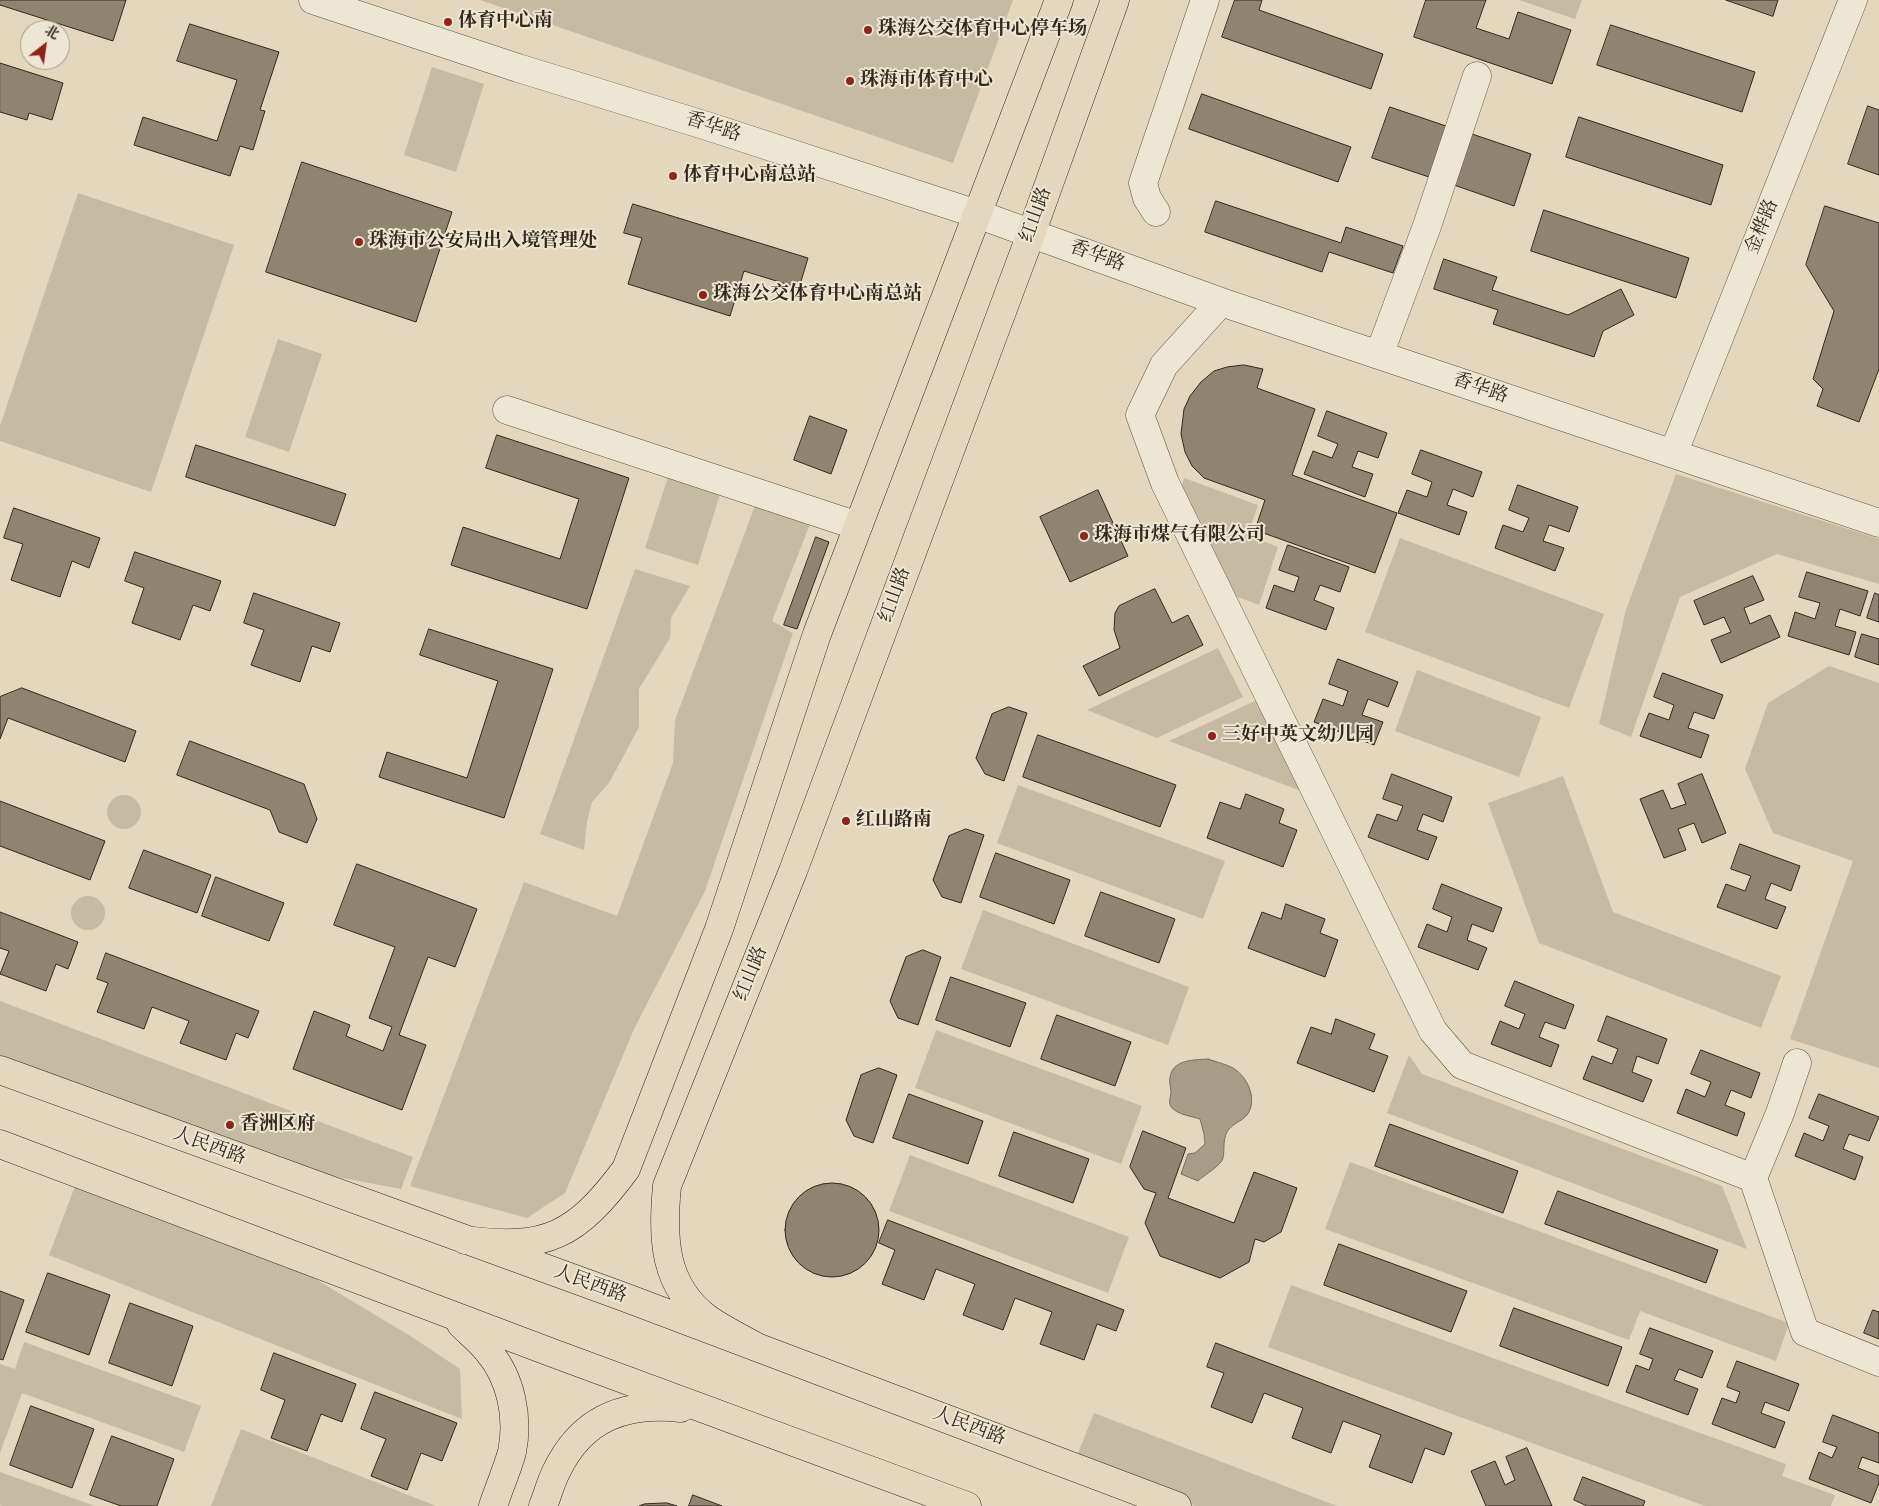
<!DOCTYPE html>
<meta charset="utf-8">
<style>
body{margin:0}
#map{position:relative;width:1879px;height:1506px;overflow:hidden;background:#e3d8bd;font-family:"IM FELL Double Pica","Noto Serif SC",serif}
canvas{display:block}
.north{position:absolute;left:20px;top:20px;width:50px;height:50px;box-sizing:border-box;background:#ede6d4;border:1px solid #a39a8a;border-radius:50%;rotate:30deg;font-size:14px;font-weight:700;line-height:20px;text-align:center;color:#33281c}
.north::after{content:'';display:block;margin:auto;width:18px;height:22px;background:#8f2418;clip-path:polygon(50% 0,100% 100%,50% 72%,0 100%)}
</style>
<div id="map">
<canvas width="1879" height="1506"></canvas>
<div class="north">北</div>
</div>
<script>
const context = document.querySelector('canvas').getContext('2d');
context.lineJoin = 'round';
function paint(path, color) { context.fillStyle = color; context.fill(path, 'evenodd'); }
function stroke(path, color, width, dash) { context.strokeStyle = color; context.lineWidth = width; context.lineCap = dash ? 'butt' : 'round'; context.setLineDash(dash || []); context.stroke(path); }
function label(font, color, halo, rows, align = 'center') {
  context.font = font + ' "IM FELL Double Pica","Noto Serif SC",serif'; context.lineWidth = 4; context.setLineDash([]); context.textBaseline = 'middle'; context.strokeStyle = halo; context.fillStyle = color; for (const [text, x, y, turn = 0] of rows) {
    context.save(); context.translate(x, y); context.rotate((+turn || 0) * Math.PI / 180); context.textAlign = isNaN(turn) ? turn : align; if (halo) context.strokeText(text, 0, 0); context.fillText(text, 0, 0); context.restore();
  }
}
paint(new Path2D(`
 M 480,0 L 1013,0 L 953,163 Z
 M 1519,0 L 1582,0 L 1575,19 Z
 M 432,67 L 484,84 L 456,172 L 404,155 Z
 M 78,193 L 234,245 L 151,492 L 0,441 L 0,426 Z
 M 278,339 L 322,354 L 289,452 L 245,437 Z
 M 669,474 L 721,491 L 698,565 L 645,548 Z
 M 1676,474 L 1879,539 L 1879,584 L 1777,554 L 1680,597 L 1631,737 L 1599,724 L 1626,610 Z
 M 1184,478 L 1258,505 L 1248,535 L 1278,547 L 1259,605 L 1235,596 L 1181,490 Z
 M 757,500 L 812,519 L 772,621 L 793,633 L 705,891 L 634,1029 L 565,1193 L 527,1218 L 410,1186 L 524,882 L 617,916 L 673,763 L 675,720 Z
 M 1400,538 L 1604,614 L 1569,708 L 1365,632 Z
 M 635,569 L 690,586 L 671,618 L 670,638 L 639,689 L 639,727 L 609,783 L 592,802 L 587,822 L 584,850 L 540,834 Z
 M 1218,648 L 1243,697 L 1157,738 L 1087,710 Z
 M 1829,666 L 1879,683 L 1879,1068 L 1790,1039 L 1853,861 L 1773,833 L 1745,769 L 1768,703 Z
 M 1417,670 L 1541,717 L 1519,777 L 1395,731 Z
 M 1257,700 L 1301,791 L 1169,741 Z
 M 1563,776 L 1613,912 L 1781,976 L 1761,1028 L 1539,943 L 1488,803 Z
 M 1018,785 L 1225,861 L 1203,919 L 997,843 Z
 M107 812a17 17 0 1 1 34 0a17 17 0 1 1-34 0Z
 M71 913a17 17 0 1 1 34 0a17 17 0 1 1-34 0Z
 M 983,910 L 1189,987 L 1168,1045 L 961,969 Z
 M 0,1001 L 413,1157 L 401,1189 L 264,1163 L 0,1061 Z
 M 936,1030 L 1142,1106 L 1121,1164 L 915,1088 Z
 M 1409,1055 L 1422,1074 L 1722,1186 L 1747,1249 L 1387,1113 Z
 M 910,1155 L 1129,1237 L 1108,1293 L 889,1211 Z
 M 1350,1162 L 1789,1323 L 1776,1361 L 1640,1311 L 1629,1340 L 1325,1229 Z
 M 80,1173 L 287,1262 L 412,1337 L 460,1369 L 462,1419 L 49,1255 Z
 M 1291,1285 L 1786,1464 L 1782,1476 L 1835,1495 L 1831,1506 L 1705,1506 L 1268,1347 Z
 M 24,1342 L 201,1406 L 184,1452 L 22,1393 L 0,1453 L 0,1364 L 15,1369 Z
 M 1094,1413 L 1337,1506 L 1195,1506 L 1075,1461 Z
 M 241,1429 L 436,1506 L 211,1506 Z
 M 0,1472 L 95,1506 L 3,1506 L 0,1505 Z`), '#c5baa2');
const water = new Path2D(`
 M 1208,1059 C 1216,1062 1226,1064 1233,1068 C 1248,1077 1258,1100 1247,1115 C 1242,1121 1234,1123 1229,1129 C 1222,1137 1225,1149 1223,1158 C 1222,1165 1204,1175 1198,1181 L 1181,1174 L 1188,1154 L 1195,1153 L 1205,1144 L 1204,1134 L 1200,1119 C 1191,1116 1179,1115 1172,1108 C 1168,1103 1170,1099 1171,1093 C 1171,1088 1169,1083 1170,1078 C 1172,1059 1194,1060 1208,1059 Z`);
paint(water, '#a79c86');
stroke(water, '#796e5c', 1);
const building = new Path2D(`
 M 0,0 L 126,0 L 113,41 L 0,5 Z
 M 1235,0 L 1262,0 L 1259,10 L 1383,54 L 1371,89 L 1222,37 Z
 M 1426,0 L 1486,0 L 1476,28 L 1509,39 L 1518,12 L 1571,30 L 1552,84 L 1414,37 Z
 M 1726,0 L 1778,0 L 1773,16 Z
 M 190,24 L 279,52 L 260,110 L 265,111 L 253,150 L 240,146 L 230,176 L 134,145 L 143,117 L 217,141 L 237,80 L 177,61 Z
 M 1611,25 L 1755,72 L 1742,112 L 1597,65 Z
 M 0,63 L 63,83 L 52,120 L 29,113 L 27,120 L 0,112 Z
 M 1202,94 L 1351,147 L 1338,182 L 1189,129 Z
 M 1868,106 L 1879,110 L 1879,175 L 1848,164 Z
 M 1390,107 L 1449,127 L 1432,178 L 1372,158 Z
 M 1579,117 L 1723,165 L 1711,205 L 1566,157 Z
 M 1472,134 L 1531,154 L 1514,206 L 1454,185 Z
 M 302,162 L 452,212 L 416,322 L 266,272 Z
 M 1216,201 L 1341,243 L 1346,227 L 1403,246 L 1393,273 L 1329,252 L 1322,272 L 1205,232 Z
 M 633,204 L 808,258 L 799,288 L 744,271 L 730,316 L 628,284 L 642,238 L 624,233 Z
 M 1825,206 L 1879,223 L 1879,369 L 1859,422 L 1817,406 L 1823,389 L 1813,379 L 1834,311 L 1806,265 Z
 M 1544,210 L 1689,258 L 1676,298 L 1531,251 Z
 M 1444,259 L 1497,277 L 1492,290 L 1568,315 L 1621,289 L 1634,315 L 1603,331 L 1594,357 L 1493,324 L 1498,310 L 1434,289 Z
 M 1244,365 L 1263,369 L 1257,388 L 1315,409 L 1292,475 L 1397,513 L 1375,573 L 1255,530 L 1265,500 L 1204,478 L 1192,466 L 1185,452 L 1181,434 L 1184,409 L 1190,396 L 1201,382 L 1214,371 L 1227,367 Z
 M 1327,411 L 1387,433 L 1378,458 L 1358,451 L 1352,467 L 1373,474 L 1365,497 L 1304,474 L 1313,451 L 1332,458 L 1338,444 L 1318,436 Z
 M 810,416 L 847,430 L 831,474 L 794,460 Z
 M 497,435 L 629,478 L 587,609 L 451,565 L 463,527 L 560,559 L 579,499 L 486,468 Z
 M 196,445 L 346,494 L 335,526 L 186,477 Z
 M 1421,450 L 1482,472 L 1473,497 L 1453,489 L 1447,505 L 1467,512 L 1459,535 L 1398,513 L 1407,490 L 1427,497 L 1432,482 L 1412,474 Z
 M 1518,485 L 1578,507 L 1569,532 L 1549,525 L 1543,541 L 1564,548 L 1555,571 L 1495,548 L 1503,525 L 1523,532 L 1529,518 L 1509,510 Z
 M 1098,490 L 1128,556 L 1070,582 L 1040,517 Z
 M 14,508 L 100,538 L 89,568 L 72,561 L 60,597 L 11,580 L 23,544 L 4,538 Z
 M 816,537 L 829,542 L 797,629 L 784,625 Z
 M 1288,545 L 1349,567 L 1340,592 L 1320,585 L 1314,600 L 1334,608 L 1326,630 L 1266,608 L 1274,585 L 1294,592 L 1299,577 L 1279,570 Z
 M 135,552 L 221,581 L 210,611 L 193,605 L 180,640 L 132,623 L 144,588 L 125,581 Z
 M 1807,572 L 1868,591 L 1860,616 L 1840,609 L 1835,626 L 1856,632 L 1849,655 L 1788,636 L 1795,612 L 1815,619 L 1820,603 L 1799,597 Z
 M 1753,576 L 1764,600 L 1744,608 L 1750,624 L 1770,615 L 1780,637 L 1721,663 L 1711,640 L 1731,632 L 1724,617 L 1704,625 L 1694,601 Z
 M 1155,589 L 1172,623 L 1188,615 L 1203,645 L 1099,696 L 1083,666 L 1120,648 L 1114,630 L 1115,613 L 1119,606 Z
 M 254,593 L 340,623 L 330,652 L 312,646 L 300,682 L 251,665 L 264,630 L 244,623 Z
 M 1875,593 L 1879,595 L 1879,622 L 1867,618 Z
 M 429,629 L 553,669 L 504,818 L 379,777 L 387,752 L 467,778 L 498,681 L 420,655 Z
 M 1862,634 L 1879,639 L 1879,665 L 1855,657 Z
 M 1338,659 L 1398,682 L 1388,707 L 1368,699 L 1362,715 L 1383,722 L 1374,745 L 1314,722 L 1323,699 L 1343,706 L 1348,691 L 1329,684 Z
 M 1663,673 L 1723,695 L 1714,719 L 1694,712 L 1688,728 L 1709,735 L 1701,758 L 1640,736 L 1649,713 L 1669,720 L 1674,705 L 1654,697 Z
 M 22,688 L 136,731 L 125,762 L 8,718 L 0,739 L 0,697 Z
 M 1009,707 L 1027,713 L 1004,781 L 985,774 L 976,758 L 992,714 Z
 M 1038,735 L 1176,785 L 1160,827 L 1023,777 Z
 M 190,741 L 304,784 L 317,819 L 307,843 L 279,832 L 270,810 L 177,775 Z
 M 1392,774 L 1452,797 L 1443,822 L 1423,814 L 1417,830 L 1437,837 L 1428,860 L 1368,837 L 1377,814 L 1397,821 L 1403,806 L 1383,799 Z
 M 1702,774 L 1726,833 L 1702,843 L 1694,823 L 1678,829 L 1686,850 L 1664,858 L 1640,799 L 1663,790 L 1671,809 L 1686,804 L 1678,784 Z
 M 1246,794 L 1284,809 L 1279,823 L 1297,830 L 1283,867 L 1207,838 L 1220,802 L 1240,809 Z
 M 0,801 L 105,841 L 90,880 L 0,846 Z
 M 966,829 L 984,835 L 961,903 L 942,897 L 933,880 L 949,836 Z
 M 1740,844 L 1800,866 L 1791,891 L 1771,883 L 1765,899 L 1786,907 L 1777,929 L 1717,907 L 1726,884 L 1745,891 L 1751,876 L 1731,869 Z
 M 144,850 L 211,875 L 197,913 L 129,888 Z
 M 996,853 L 1070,880 L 1054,924 L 980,897 Z
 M 357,864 L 477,909 L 455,967 L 428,957 L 399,1035 L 426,1045 L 402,1110 L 293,1069 L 314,1011 L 350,1025 L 346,1036 L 383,1051 L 392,1027 L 369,1018 L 395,947 L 334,925 Z
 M 216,877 L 284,903 L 269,941 L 202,916 Z
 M 1442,884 L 1502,908 L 1493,932 L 1472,924 L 1467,940 L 1487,948 L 1478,970 L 1418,947 L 1427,924 L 1447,932 L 1452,917 L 1433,909 Z
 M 1101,892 L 1175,919 L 1159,963 L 1085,936 Z
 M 1286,904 L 1325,919 L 1320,933 L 1338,940 L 1325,977 L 1248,948 L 1262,912 L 1281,919 Z
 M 0,912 L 78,942 L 68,969 L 56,964 L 46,991 L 0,974 L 9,951 L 0,948 Z
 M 923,950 L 941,957 L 918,1025 L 898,1018 L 890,1001 L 906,957 Z
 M 106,953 L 259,1011 L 248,1038 L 236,1033 L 226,1060 L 180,1043 L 189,1021 L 152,1007 L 144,1029 L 97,1012 L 108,983 L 97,979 Z
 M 951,977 L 1026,1003 L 1010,1047 L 936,1020 Z
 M 1515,981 L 1574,1005 L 1565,1029 L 1545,1022 L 1539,1037 L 1559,1045 L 1551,1067 L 1491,1044 L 1500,1021 L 1519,1029 L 1525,1014 L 1505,1006 Z
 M 1057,1015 L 1131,1042 L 1115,1086 L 1041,1059 Z
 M 1607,1016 L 1667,1039 L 1658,1064 L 1637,1056 L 1632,1072 L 1652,1080 L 1643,1102 L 1583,1079 L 1592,1056 L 1612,1064 L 1618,1049 L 1598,1041 Z
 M 1336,1019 L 1375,1034 L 1369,1049 L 1388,1056 L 1374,1092 L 1297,1063 L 1311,1027 L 1331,1034 Z
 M 1701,1050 L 1760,1073 L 1751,1098 L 1731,1090 L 1725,1105 L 1745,1113 L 1737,1136 L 1677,1113 L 1686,1089 L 1705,1097 L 1711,1082 L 1691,1074 Z
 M 879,1068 L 897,1075 L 873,1143 L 854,1136 L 846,1120 L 861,1075 Z
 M 909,1094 L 983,1121 L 968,1164 L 893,1138 Z
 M 1819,1094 L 1879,1117 L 1869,1141 L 1849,1134 L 1843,1149 L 1863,1157 L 1855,1180 L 1795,1156 L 1804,1133 L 1823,1141 L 1829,1126 L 1809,1118 Z
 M 1390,1124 L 1518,1171 L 1503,1213 L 1375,1166 Z
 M 1143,1131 L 1186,1148 L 1168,1198 L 1234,1223 L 1254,1172 L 1297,1188 L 1281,1232 L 1264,1242 L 1255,1239 L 1249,1262 L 1220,1278 L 1160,1256 L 1145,1223 L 1156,1193 L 1144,1189 L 1130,1167 Z
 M 1014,1132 L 1089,1159 L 1073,1203 L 999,1176 Z
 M785 1230a47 47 0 1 1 94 0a47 47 0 1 1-94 0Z
 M 1558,1191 L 1718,1250 L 1706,1283 L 1545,1224 Z
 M 888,1220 L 1124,1310 L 1116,1331 L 1097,1324 L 1084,1360 L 1040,1344 L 1052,1312 L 1015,1298 L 1003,1330 L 963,1315 L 975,1284 L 936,1269 L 924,1300 L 882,1284 L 895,1250 L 879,1243 Z
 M 1339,1244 L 1467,1291 L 1451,1332 L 1324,1285 Z
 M 48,1273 L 110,1295 L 89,1355 L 26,1332 Z
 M 0,1291 L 24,1300 L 3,1360 L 0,1359 Z
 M 130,1303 L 193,1326 L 172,1386 L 109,1363 Z
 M 1514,1308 L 1622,1347 L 1608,1386 L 1500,1346 Z
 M 1873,1310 L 1879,1312 L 1879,1339 L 1864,1333 Z
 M 1650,1328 L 1713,1351 L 1702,1378 L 1679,1369 L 1674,1380 L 1698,1389 L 1688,1415 L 1626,1392 L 1636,1365 L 1649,1370 L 1653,1359 L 1640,1354 Z
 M 1216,1343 L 1452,1433 L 1444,1455 L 1425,1448 L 1412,1483 L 1369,1467 L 1381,1435 L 1343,1421 L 1331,1453 L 1292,1438 L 1303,1408 L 1264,1393 L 1252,1423 L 1211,1407 L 1224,1373 L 1207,1367 Z
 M 274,1353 L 356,1384 L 342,1422 L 321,1414 L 307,1451 L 271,1438 L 285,1400 L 261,1390 Z
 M 1737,1361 L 1799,1384 L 1789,1411 L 1765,1402 L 1761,1413 L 1785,1422 L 1775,1448 L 1712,1424 L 1722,1398 L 1736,1403 L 1740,1392 L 1727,1387 Z
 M 375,1392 L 457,1423 L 442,1461 L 421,1453 L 407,1490 L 371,1476 L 386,1439 L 361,1429 Z
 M 31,1406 L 94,1429 L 72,1488 L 10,1465 Z
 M 1833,1415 L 1879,1433 L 1879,1463 L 1862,1457 L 1858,1468 L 1879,1476 L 1879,1483 L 1871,1503 L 1809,1479 L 1819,1452 L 1832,1458 L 1837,1447 L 1823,1442 Z
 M 112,1436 L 174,1459 L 157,1506 L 121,1506 L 90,1495 Z
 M 1527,1448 L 1552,1506 L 1486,1506 L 1471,1471 L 1495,1461 L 1505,1485 L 1515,1480 L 1506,1457 Z
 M 1583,1477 L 1645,1501 L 1643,1506 L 1587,1506 L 1574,1500 Z
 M 693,1495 L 722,1506 L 689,1506 Z
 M 667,1503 L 677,1506 L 639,1506 L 644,1504 Z`);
paint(building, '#8f8470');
stroke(building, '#33281c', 1);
const minor = new Path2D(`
 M 313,0 L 518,68 L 707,126 L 977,214 L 1221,302 L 1879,523
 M 1156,212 L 1147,198 L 1143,183 L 1205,0
 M 1221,302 L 1164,365 L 1140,415 L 1165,483 L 1433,1031 L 1462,1065 L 1753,1178
 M 1379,355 L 1427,226 L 1477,76
 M 507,410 L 858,526
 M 1673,454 L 1853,0
 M 1797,1063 L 1780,1113 L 1753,1178 L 1805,1332 L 1879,1362`);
const major = new Path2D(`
 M 0,1070 L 624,1297 L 1177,1506
 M 0,1144 L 550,1352 L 967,1506
 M 465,1240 C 547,1251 577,1235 626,1169 L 719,929 L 817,634 L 1059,0
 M 461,1324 C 470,1333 480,1341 488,1351 C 511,1378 519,1417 512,1452 C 507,1470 499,1488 493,1506
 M 759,1348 C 742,1339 724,1330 708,1319 C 663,1286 662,1237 667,1186 L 793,871 L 1031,234 L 1115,0
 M 543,1506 C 548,1494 551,1481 557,1470 C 583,1417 626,1402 681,1408`);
stroke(minor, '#5f5444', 29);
stroke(major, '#33281c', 29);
stroke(minor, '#ede6d4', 28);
stroke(major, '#e3d8bd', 28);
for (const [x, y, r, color] of [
 [448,22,5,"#8f2418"],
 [868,30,5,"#8f2418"],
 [850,81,5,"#8f2418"],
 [673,176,5,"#8f2418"],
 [359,242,5,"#8f2418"],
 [703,295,5,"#8f2418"],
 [1084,536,5,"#8f2418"],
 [1212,736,5,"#8f2418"],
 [846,821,5,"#8f2418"],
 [230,1125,5,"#8f2418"]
]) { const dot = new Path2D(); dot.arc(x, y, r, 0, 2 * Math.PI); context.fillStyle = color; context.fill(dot); stroke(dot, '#ede6d4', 2); }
label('bold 19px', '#33281c', '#ede6d4', [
 ["体育中心南",458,22],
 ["珠海公交体育中心停车场",878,30],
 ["珠海市体育中心",860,81],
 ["体育中心南总站",683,176],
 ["珠海市公安局出入境管理处",369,242],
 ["珠海公交体育中心南总站",713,295],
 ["珠海市煤气有限公司",1094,536],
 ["三好中英文幼儿园",1222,736],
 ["红山路南",856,821],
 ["香洲区府",240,1125]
], 'left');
label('19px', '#33281c', '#ede6d4', [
 ["香华路",713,128,18],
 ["红山路",1037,215,-70],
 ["金桦路",1763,227,-68],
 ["香华路",1097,257,20],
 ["香华路",1480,389,19],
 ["红山路",896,595,-70],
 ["红山路",752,974,-68],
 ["人民西路",209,1147,20],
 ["人民西路",590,1285,20],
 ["人民西路",969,1427,21]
]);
</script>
